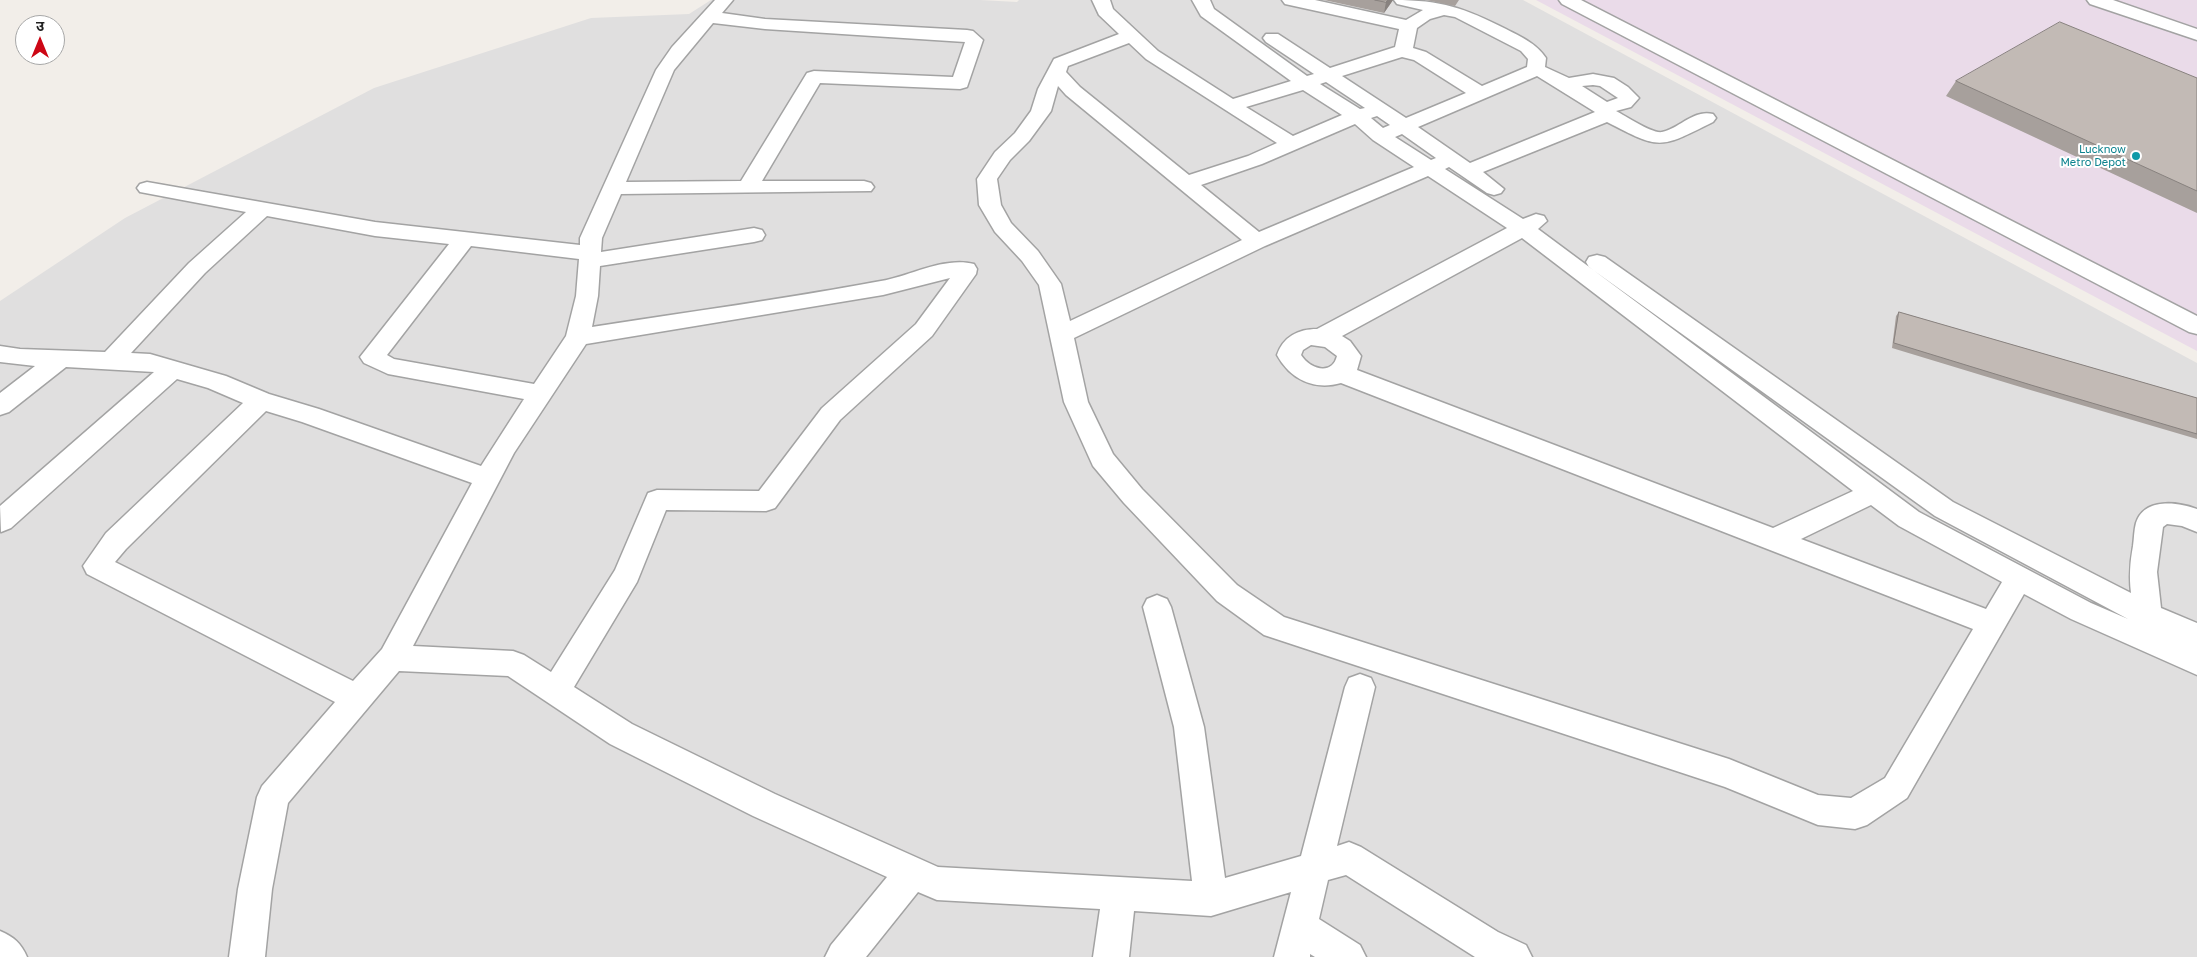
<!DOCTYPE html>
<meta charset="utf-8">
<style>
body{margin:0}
#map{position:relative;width:2197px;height:957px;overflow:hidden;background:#f2eee9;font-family:"Golos Text","Noto Sans Devanagari",sans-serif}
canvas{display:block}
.north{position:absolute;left:15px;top:15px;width:50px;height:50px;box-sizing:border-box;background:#fff;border:1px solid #a7a7a7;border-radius:50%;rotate:0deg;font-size:14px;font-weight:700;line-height:20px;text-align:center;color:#222}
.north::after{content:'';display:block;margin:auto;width:18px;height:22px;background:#cd0715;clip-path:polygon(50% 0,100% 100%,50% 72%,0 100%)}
</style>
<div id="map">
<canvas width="2197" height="957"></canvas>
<div class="north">उ</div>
</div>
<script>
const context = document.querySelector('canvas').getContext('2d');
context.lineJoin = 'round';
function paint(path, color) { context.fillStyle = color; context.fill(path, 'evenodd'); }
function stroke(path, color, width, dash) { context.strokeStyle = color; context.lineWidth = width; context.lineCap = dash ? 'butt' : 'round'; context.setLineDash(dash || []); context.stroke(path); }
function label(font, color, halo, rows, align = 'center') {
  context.font = font + ' "Golos Text",sans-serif'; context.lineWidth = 4; context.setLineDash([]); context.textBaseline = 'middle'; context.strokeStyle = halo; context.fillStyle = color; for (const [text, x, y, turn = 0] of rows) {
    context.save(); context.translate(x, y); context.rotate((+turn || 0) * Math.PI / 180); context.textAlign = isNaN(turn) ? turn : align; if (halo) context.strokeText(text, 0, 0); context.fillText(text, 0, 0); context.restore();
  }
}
paint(new Path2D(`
 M 711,0 L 980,0 L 1017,2 L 1019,0 L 1523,0 L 2197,363 L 2197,957 L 0,957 L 0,301 L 125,218 L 374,88 L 591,18 L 689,14 Z`), '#e0dfdf');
paint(new Path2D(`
 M 1536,0 L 2197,0 L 2197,351 Z`), '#eadbe9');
const street = new Path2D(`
 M 715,0 L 733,0 L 722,13 L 765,19 L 967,30 L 973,31 L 983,40 L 967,87 L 960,89 L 820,83 L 762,181 L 864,181 L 871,183 L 874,187 L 871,191 L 621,194 L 602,238 L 601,252 L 754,228 L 762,230 L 765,235 L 762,240 L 754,242 L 600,266 L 598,296 L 592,327 C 688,312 785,299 881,281 C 910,276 945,256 974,264 L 977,269 L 976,274 L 932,336 L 840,420 L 775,508 L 766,511 L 666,510 L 637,582 L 574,687 L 632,724 L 775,794 L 938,867 L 1192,881 L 1174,727 L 1143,607 L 1147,599 L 1157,595 L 1167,599 L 1171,607 L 1204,727 L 1225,878 L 1301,856 L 1345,687 L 1349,678 L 1360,674 L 1371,678 L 1375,687 L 1337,846 L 1349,842 L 1361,847 L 1498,932 L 1526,945 L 1532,957 L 1475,957 L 1346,875 L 1328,880 L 1319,919 L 1360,945 L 1366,957 L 1315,957 L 1310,954 L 1310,957 L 1274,957 L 1291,892 L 1211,916 L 1134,911 L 1129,957 L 1093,957 L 1100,909 L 937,900 L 918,892 L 866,957 L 825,957 L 831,945 L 887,877 L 753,816 L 610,744 L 508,676 L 399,671 L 288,803 L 272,889 L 265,957 L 229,957 L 238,889 L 257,797 L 262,786 L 335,702 L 87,574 L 83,566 L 106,533 L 243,403 L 208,388 L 177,379 L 11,528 L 1,532 L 0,506 L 154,372 L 66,367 L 9,412 L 0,415 L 0,393 L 35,366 L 0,362 L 0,346 L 20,349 L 105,352 L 189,263 L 246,212 L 140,192 L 137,188 L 140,184 L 147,182 L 375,222 L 580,245 L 580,238 L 656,70 L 672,47 ZM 713,23 L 765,29 L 965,42 L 953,77 L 814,71 L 807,73 L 741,181 L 626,182 L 674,70 ZM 267,216 L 375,236 L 449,244 L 360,357 L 364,363 L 388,374 L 524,399 L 481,466 L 319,409 L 269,394 L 226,376 L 150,354 L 131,353 L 205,273 ZM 471,246 L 579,259 L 576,296 L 566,336 L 534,384 L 394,359 L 387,355 ZM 950,278 L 916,324 L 822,408 L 759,491 L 657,490 L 648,493 L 615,570 L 551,672 L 524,655 L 513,651 L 413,646 L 514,453 L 586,344 L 883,295 ZM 266,411 L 302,422 L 472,483 L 382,649 L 353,681 L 115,562 L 126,549 Z
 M 1092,0 L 1110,0 L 1113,9 L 1158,51 L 1233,99 L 1291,81 L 1201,16 L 1192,0 L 1210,0 L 1214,9 L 1307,76 L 1314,74 L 1266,42 L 1263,38 L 1266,34 L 1278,34 L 1330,68 L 1395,47 L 1399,29 L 1285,4 L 1282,0 L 1315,0 L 1406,20 L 1423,10 L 1397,4 L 1394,0 C 1442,0 1464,8 1506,29 C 1521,37 1536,43 1546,58 L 1545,67 L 1569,78 L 1593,74 L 1614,78 L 1628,87 L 1639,98 L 1631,107 L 1616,111 C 1626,116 1652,134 1662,132 C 1680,128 1694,109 1713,114 L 1716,118 L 1713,122 C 1659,149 1661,150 1607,122 L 1483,172 L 1504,189 L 1501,193 L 1494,195 L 1487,193 L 1449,167 L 1445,169 L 1523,219 L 1536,214 L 1544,216 L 1547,221 L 1538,229 L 1919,512 L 2091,603 L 2128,619 L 1935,516 L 1589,267 L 1586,262 L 1589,257 L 1597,255 L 1605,257 L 1953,502 L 2131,593 C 2129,576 2130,562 2133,546 C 2134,539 2134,530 2136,523 C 2144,497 2178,502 2197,509 L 2197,532 L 2182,526 L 2167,524 L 2163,527 L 2157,572 L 2161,608 L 2197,623 L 2197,648 L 2195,648 L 2197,648 L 2197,675 L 2071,619 L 2024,594 L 1907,798 L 1867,825 L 1855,829 L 1818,825 L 1725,787 L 1264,635 L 1217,601 L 1124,503 L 1093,466 L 1064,402 L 1039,285 L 1022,261 L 995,232 L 979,205 L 977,179 L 995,152 L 1015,133 L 1031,111 L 1038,89 L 1054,59 L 1119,34 L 1099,15 ZM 1444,15 L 1455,17 L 1521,51 L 1528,59 L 1527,67 L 1482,86 L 1426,52 L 1413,48 L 1417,28 L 1430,19 ZM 1129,43 L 1146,59 L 1277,143 L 1248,156 L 1189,175 L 1080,87 L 1066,72 L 1068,66 ZM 1402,57 L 1414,60 L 1466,93 L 1406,118 L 1342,76 ZM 1537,76 L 1595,112 L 1470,163 L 1418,127 ZM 1326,82 L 1365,108 L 1360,109 L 1320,84 ZM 1593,85 L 1600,86 L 1618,98 L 1607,102 L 1582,86 ZM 1058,86 L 1066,95 L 1242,240 L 1070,321 L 1061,284 L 1038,251 L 1011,223 L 1001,205 L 997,179 L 1010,160 L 1029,141 L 1051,111 ZM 1303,90 L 1342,115 L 1293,136 L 1246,107 ZM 1377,116 L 1390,125 L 1383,128 L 1371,118 ZM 1355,124 L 1373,140 L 1414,167 L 1259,232 L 1201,185 L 1262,164 ZM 1402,134 L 1436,158 L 1431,160 L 1395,137 ZM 1428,176 L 1507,228 L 1317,329 C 1298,329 1283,337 1277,355 C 1290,379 1314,391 1341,383 L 1973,629 L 1885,778 L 1851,798 L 1818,795 L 1729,759 L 1284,617 L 1237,585 L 1142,489 L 1113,454 L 1088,402 L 1074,338 L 1265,246 ZM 1522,238 L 1853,491 L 1773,528 L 1357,370 L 1361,356 L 1350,341 L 1342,336 ZM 1311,345 L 1325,347 L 1337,356 C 1332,376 1310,369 1301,355 L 1303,350 ZM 1871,505 L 1899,526 L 2002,582 L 1986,609 L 1801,539 Z
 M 1559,0 L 1581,0 L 2197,316 L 2197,334 L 2189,332 L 1562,4 Z
 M 2087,0 L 2113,0 L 2197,29 L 2197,40 L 2090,4 Z
 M 0,931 C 14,937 21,943 27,957 L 0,957 Z`);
stroke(street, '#a3a3a3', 3);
paint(street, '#fff');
paint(new Path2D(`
 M 1324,0 L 1393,0 L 1384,13 Z
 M 1426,0 L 1459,0 L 1455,6 Z
 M 2197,78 L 2197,213 L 1946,96 L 1956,81 Z
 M 1899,312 L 2197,398 L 2197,439 L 2027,389 L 1892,348 L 1896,316 Z`), '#a7a09c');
paint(new Path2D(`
 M 1388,0 L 1393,0 L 1384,13 L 1386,2 Z`), '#88827f');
const building = new Path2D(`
 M 1375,0 L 1388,0 L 1386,2 Z
 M 2060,22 L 2197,78 L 2197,191 L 1956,81 Z
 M 1899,312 L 2197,398 L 2197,434 L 2031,385 L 1894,343 Z`);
paint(building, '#c2bab5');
stroke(building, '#88827f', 1);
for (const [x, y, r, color] of [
 [2136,156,5,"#0f9aa8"]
]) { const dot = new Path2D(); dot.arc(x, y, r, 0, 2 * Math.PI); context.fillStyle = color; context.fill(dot); stroke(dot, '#fff', 2); }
label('11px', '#0d838f', '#fff', [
 ["Lucknow",2126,150],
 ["Metro Depot",2126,163]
], 'right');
</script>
